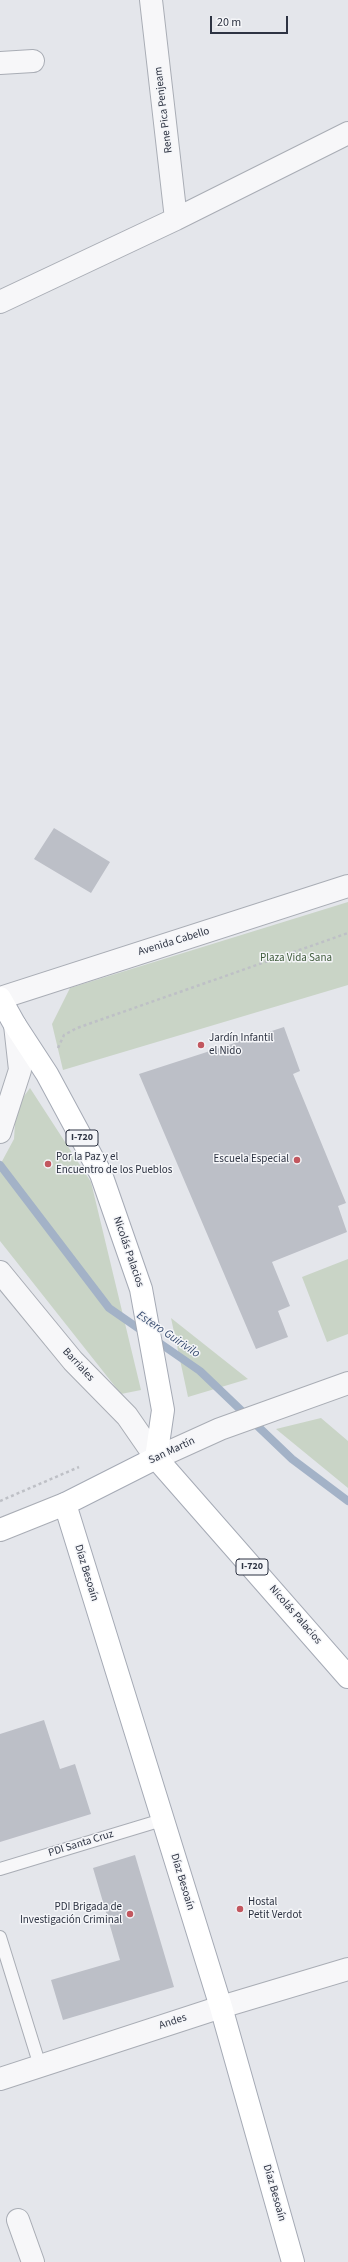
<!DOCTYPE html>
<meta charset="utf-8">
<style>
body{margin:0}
#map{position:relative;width:348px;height:2262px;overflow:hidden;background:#e4e6eb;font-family:"Source Sans 3",sans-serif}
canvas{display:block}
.scale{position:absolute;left:210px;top:16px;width:78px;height:18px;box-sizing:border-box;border:2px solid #2d3342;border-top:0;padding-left:5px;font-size:12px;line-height:14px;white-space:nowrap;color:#2d3342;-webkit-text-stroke:3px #f4f5f8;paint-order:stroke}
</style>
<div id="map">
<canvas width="348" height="2262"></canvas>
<div class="scale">20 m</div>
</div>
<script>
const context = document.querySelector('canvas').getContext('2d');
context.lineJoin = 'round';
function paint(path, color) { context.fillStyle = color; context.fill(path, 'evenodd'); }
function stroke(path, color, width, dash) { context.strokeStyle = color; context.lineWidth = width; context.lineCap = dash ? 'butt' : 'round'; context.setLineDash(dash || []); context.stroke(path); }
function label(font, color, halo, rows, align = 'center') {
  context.font = font + ' "Source Sans 3",sans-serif'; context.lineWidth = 3; context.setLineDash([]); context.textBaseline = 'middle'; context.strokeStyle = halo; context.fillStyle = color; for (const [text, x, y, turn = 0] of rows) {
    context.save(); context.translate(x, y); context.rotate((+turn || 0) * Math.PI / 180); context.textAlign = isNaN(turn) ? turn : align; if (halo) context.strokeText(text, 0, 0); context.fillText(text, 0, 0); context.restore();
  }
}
paint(new Path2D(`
 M 348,902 L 348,985 L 63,1070 L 52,1024 L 70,988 Z
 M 30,1088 L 91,1182 L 141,1390 L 121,1394 L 0,1241 L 0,1165 L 14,1139 L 16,1107 Z
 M 348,1259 L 348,1334 L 327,1342 L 302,1277 Z
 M 171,1318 L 248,1379 L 188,1397 Z
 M 321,1418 L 348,1441 L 348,1488 L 276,1429 Z`), '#c9d4c6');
stroke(new Path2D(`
 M 0,1165 L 109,1308 L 200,1371 L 292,1459 L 348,1501`), '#a3b2c7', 8);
paint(new Path2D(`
 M 54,828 L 110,862 L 91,893 L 34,859 Z
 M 284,1027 L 300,1071 L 293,1074 L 346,1203 L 338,1206 L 347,1232 L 272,1262 L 290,1306 L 278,1311 L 288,1337 L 256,1349 L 139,1074 Z
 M 44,1720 L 60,1769 L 75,1764 L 91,1814 L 0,1842 L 0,1734 Z
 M 135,1855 L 174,1987 L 63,2020 L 51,1980 L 120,1960 L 93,1868 Z`), '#bcbfc7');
const service = new Path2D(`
 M 0,1869 L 162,1820
 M 0,1937 L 40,2066`);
const minor = new Path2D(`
 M 151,0 L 176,219
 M 0,63 L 33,61
 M 0,302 L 176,219 L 348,133
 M 0,1132 L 20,1070 L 15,1025
 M 0,1272 L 73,1361 L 127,1416 L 156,1458
 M 0,2079 L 221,2007 L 348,1969
 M 18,2220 L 33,2262`);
const tertiary = new Path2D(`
 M 0,998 L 348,886
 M 156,1458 L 220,1429 L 348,1383`);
const secondary = new Path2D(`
 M 0,1530 L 65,1504`);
const primary = new Path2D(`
 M 0,998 L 15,1025 L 47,1074 L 101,1174 L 141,1289 L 163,1410 L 156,1458 L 348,1677
 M 156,1458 L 65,1504 L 221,2007 L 293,2262`);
stroke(service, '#a9adb5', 14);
stroke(minor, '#a9adb5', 24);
stroke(tertiary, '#a9adb5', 24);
stroke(secondary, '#a9adb5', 24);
stroke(primary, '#a5aab5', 24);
stroke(new Path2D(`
 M 58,1048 L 64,1035 L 77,1028 L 348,933
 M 0,1501 L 79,1467`), '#bec0c6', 2.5, [3, 3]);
stroke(service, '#f7f7f9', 12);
stroke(minor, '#f7f7f9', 22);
stroke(tertiary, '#f7f7f9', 22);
stroke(secondary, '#fff', 22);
stroke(primary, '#fff', 22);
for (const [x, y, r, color] of [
 [201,1045,4,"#c2575f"],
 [297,1160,4,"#c2575f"],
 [48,1164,4,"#c2575f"],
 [240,1909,4,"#c2575f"],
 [130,1914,4,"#c2575f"]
]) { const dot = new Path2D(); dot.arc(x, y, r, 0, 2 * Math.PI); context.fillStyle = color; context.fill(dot); stroke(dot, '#f4f5f8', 1.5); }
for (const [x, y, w] of [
 [82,1138,32],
 [252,1567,32]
]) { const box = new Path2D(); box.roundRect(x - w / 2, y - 8, w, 16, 3); context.fillStyle = '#f4f5f8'; context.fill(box); stroke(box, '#2d3342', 1); }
label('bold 10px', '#2d3342', null, [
 ["I-720",82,1138],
 ["I-720",252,1567]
]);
label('11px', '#2d3342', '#f4f5f8', [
 ["Rene Pica Penjeam",164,110,-97],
 ["Avenida Cabello",174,942,-17],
 ["Nicolás Palacios",128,1252,71],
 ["Barriales",78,1365,47],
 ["San Martín",172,1451,-25],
 ["Díaz Besoaín",86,1573,73],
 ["Nicolás Palacios",295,1615,49],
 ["PDI Santa Cruz",81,1844,-17],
 ["Díaz Besoaín",182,1882,73],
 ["Andes",173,2022,-18],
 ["Díaz Besoaín",274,2193,74]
]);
label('11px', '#405c3c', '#f4f5f8', [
 ["Plaza Vida Sana",296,959]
]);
label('11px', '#2d3342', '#f4f5f8', [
 ["Jardín Infantil",209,1039],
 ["el Nido",209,1052],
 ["Por la Paz y el",56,1158],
 ["Encuentro de los Pueblos",56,1171],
 ["Escuela Especial",289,1160,"right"],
 ["Hostal",248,1903],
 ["Petit Verdot",248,1916],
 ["PDI Brigada de",122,1908,"right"],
 ["Investigación Criminal",122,1921,"right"]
], 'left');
label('italic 12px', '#3b4f72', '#f4f5f8', [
 ["Estero Guirivilo",168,1335,34]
]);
</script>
